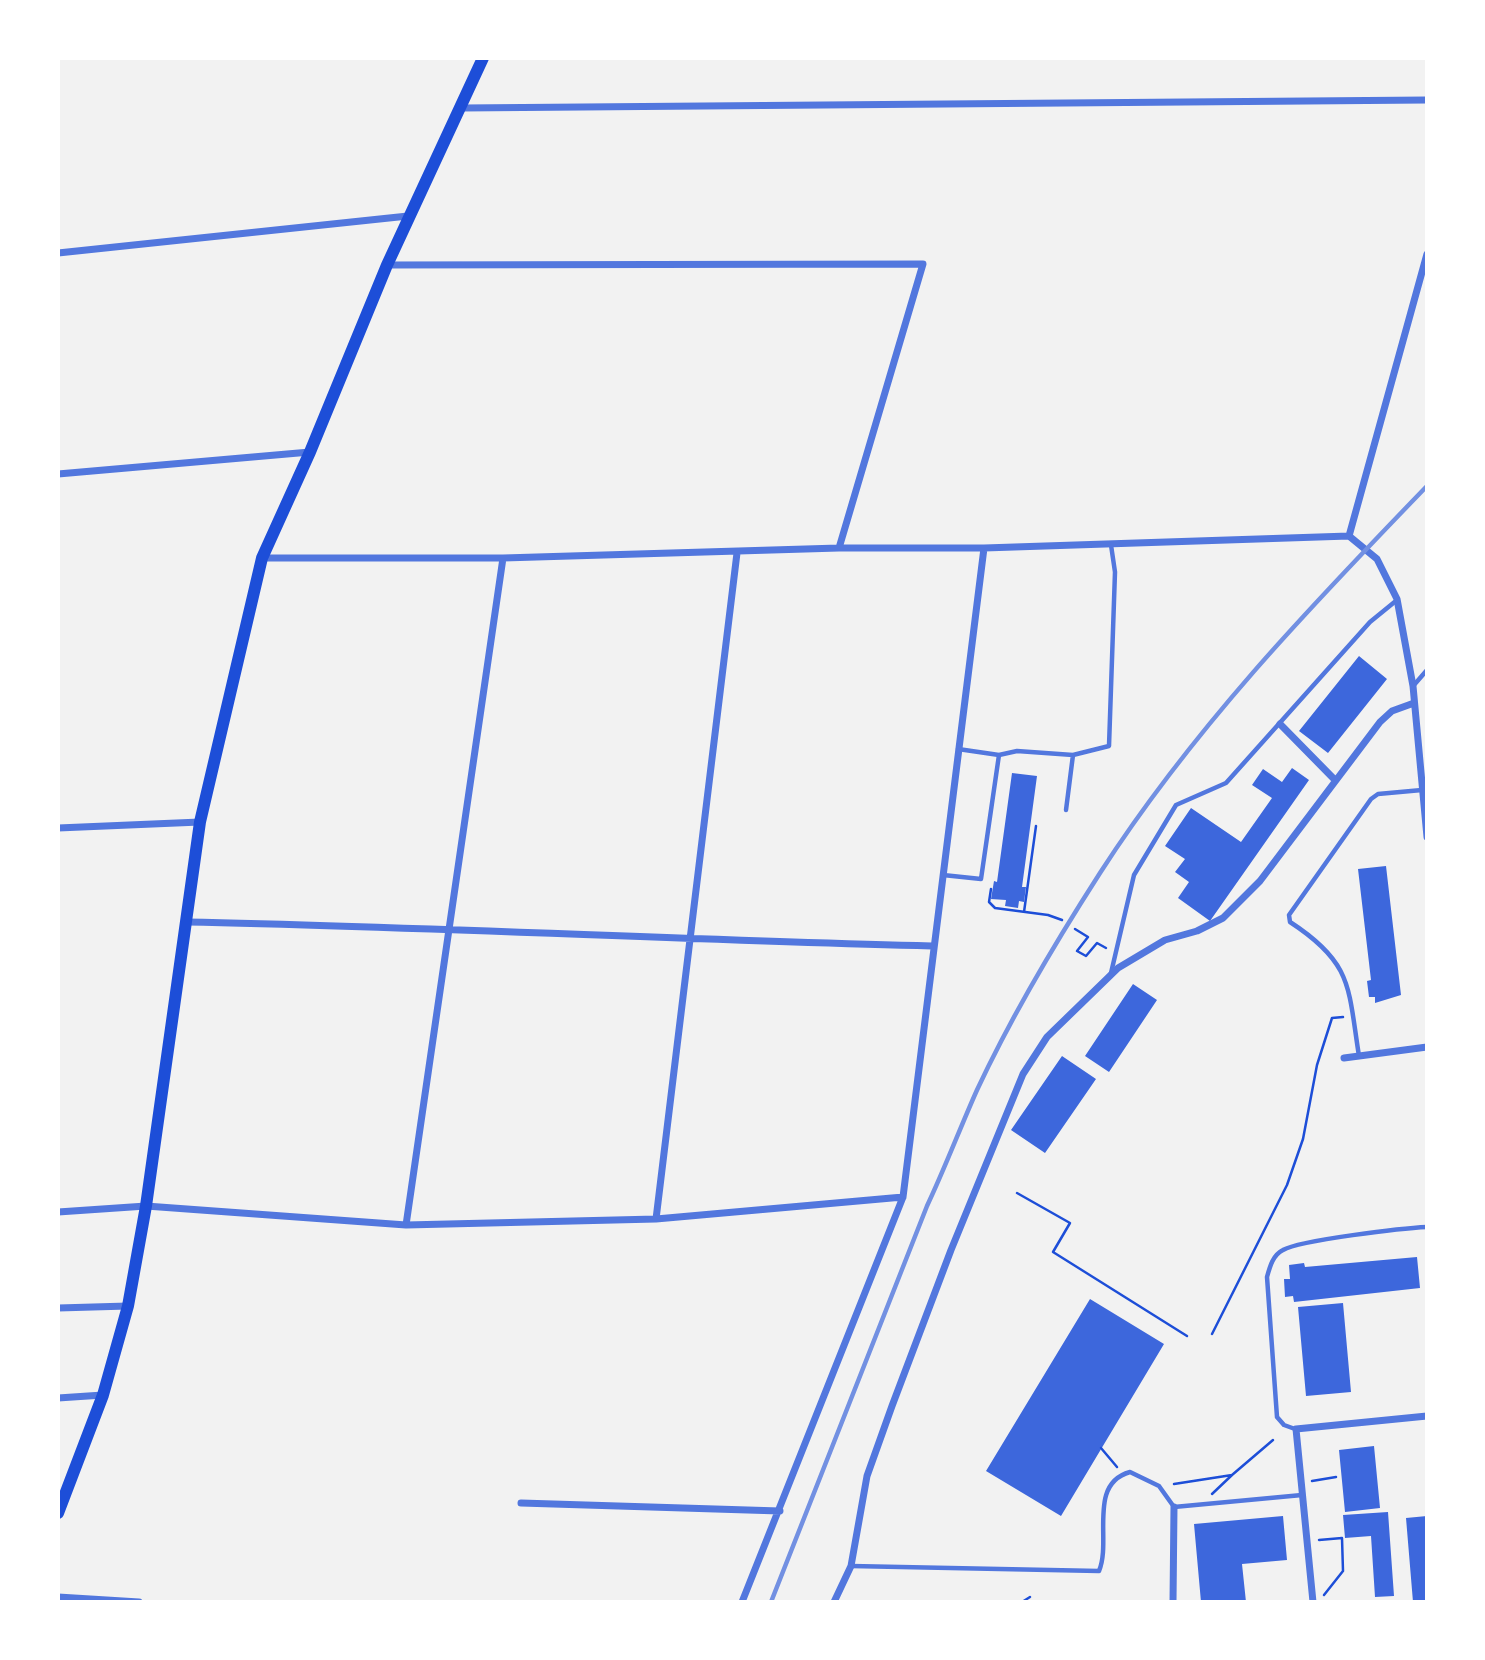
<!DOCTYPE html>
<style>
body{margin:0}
#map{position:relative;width:1485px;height:1660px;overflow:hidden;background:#f2f2f2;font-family:"Crimson Pro",serif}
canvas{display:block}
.frame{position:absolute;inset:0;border:60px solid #fff;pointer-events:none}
</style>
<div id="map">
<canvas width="1485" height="1660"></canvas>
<div class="frame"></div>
</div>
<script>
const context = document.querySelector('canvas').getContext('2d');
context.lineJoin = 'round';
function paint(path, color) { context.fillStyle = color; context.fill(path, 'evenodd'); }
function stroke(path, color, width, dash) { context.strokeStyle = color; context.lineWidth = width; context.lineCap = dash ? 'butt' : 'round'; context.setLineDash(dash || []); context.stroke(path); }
paint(new Path2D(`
 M 1359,656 L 1387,679 L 1328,753 L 1299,731 Z
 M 1292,768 L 1309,780 L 1210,921 L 1178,898 L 1189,882 L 1175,872 L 1185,859 L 1165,846 L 1191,808 L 1241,842 L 1272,798 L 1252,785 L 1263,769 L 1282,782 Z
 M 1012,773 L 1037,776 L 1022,887 L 1026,887 L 1024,902 L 1019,901 L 1018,908 L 1005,906 L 1006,900 L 991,899 L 994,881 L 997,882 Z
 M 1386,866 L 1401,995 L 1375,1003 L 1375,997 L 1369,997 L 1367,981 L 1371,980 L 1358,869 Z
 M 1133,984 L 1157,1000 L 1109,1072 L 1085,1056 Z
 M 1062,1056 L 1096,1079 L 1045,1153 L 1011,1130 Z
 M 1417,1257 L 1420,1288 L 1294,1302 L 1293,1296 L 1285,1297 L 1284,1279 L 1290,1279 L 1289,1265 L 1304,1263 L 1305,1267 Z
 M 1090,1299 L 1164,1344 L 1061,1516 L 986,1471 Z
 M 1343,1303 L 1351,1392 L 1306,1396 L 1298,1307 Z
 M 1374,1446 L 1380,1508 L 1345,1512 L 1339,1450 Z
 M 1388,1512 L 1394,1596 L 1375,1597 L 1371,1536 L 1345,1538 L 1343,1515 Z
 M 1283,1516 L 1287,1560 L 1242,1564 L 1246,1602 L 1201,1602 L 1194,1524 Z
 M 1427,1516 L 1427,1602 L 1413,1602 L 1406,1518 Z`), '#3d67dc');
stroke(new Path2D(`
 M 991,889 L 989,902 L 995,908 L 1048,915 L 1062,920
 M 1024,912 L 1036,826
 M 1075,929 L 1088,937 L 1077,951 L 1086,956 L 1097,943 L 1106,948
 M 1017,1193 L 1070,1223 L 1053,1252 L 1187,1336
 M 1212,1334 L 1287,1185 L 1303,1139 L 1317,1065 L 1332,1018 L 1343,1017
 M 1101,1448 L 1117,1467
 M 1232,1475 L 1273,1440
 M 1312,1481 L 1336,1477
 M 1174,1484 L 1232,1475 L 1212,1494
 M 1319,1540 L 1342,1538 L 1343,1571 L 1324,1595
 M 1022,1602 L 1030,1597`), '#1d4ed8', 2.5);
stroke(new Path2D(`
 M 1414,685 L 1427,670
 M 999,755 L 1017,751 L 1073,755 L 1066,810
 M 1073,755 L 1109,746 L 1115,572 L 1111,545
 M 943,875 L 981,879 L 999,755 L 958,749
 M 1111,973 L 1134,875 L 1176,805 L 1226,783 L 1370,622 L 1397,600
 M 1359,1056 C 1348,987 1353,963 1290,922 L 1289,915 L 1371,799 L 1378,794 L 1422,790
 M 1295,1429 L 1284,1425 L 1277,1417 L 1267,1277 C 1270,1266 1273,1255 1283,1250 C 1300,1240 1404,1228 1427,1227
 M 851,1566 L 1099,1571 C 1112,1541 1087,1484 1130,1472 L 1159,1486 L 1174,1507 L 1302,1495`), '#5277de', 4.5);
stroke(new Path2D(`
 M 462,108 L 1427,100
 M 58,253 L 408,216
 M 387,265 L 923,264 L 839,548
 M 58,474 L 310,452
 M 1349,536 L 1427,254
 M 262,558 L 503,558 L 839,548 L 984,548 L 1349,536 L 1377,559 L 1397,599 L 1413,686 L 1427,837
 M 1280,724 L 1335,780
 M 58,828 L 200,822
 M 186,922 C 435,927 683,940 932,946
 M 1344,1058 L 1427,1047
 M 58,1212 L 146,1206 L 406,1225 L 656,1219 L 903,1197
 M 656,1219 L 737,553
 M 406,1225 L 503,558
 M 58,1308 L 128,1306
 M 58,1398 L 103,1395
 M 521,1503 L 780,1511
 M 58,1597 L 139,1602
 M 742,1602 L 903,1197 L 984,548
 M 834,1602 L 851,1566 L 867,1476 L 892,1406 L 951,1250 L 1023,1074 L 1047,1037 L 1118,968 L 1165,940 L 1197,931 L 1223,918 L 1260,881 L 1380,722 L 1392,711 L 1414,703
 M 1173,1602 L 1174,1507
 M 1313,1602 L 1296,1429 L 1427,1416`), '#5277de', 7);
stroke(new Path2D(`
 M 58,1513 L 103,1395 L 128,1306 L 146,1206 L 200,822 L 262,558 L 310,452 L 387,265 L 483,58`), '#1d4ed8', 12);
stroke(new Path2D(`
 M 771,1602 L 927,1206 C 945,1168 960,1128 977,1090 C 1012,1015 1055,943 1100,873 C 1192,730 1309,608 1427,486`), '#7290e2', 4.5);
</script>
